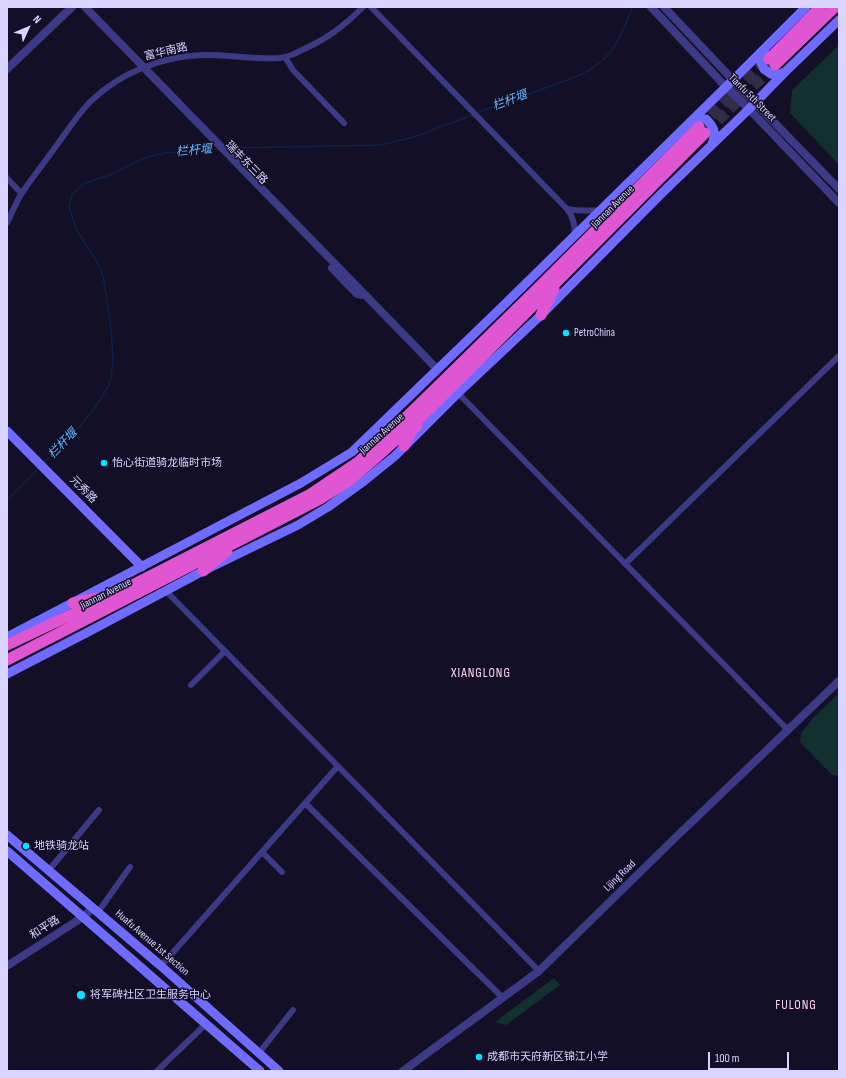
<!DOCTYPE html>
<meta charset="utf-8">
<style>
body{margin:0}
#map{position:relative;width:846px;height:1078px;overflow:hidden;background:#130f26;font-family:"Sofia Sans Condensed",sans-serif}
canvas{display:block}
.frame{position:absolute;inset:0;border:8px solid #d9d4ff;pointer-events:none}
.north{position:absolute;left:8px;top:8px;width:40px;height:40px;-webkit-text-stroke:3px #130f26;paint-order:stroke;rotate:46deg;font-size:11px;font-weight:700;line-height:16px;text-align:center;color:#d9d4ff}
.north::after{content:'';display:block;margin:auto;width:14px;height:18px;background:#d9d4ff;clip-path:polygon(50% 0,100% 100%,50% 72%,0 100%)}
.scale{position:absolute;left:708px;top:1052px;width:81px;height:18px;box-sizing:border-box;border:2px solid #d9d4ff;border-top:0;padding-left:5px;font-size:12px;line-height:14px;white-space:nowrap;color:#d9d4ff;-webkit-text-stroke:3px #130f26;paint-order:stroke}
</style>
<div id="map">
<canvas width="846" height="1078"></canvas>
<div class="frame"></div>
<div class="north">N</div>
<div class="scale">100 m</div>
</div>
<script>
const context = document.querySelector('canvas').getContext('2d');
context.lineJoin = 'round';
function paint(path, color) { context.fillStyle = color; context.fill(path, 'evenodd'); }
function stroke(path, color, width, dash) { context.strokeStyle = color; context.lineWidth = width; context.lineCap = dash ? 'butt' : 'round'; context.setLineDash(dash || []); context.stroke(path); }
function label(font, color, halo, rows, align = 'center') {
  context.font = font + ' "Sofia Sans Condensed","Noto Sans SC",sans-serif'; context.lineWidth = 3; context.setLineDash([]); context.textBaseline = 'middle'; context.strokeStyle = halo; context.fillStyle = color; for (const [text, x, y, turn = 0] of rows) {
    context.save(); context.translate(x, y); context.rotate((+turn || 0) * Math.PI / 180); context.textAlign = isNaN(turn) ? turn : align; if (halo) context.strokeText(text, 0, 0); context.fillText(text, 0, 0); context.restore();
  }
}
paint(new Path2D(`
 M 839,45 L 839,165 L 790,113 L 792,90 Z
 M 839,693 L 839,776 L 832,775 L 800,742 L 801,733 L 813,718 Z
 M 554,978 L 560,985 L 506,1025 L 495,1022 Z`), '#12302f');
stroke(new Path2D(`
 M 476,113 C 496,106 516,99 537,91 C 558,83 589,75 605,58 C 618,45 625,24 633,7
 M 227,148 L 381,145 L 414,137 L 472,115
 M 43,464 L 74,433 L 94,409 L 108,387 L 111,378 L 113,360 L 111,328 L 103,275 L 94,257 L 76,229 L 69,206 L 72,194 L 83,184 L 109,175 L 147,157 L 165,153 L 220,149
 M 7,500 L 39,468`), '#0c2248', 1.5);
stroke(new Path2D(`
 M 699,127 L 769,59
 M 706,132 L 775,65`), '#312d47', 11, [11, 5.5]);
stroke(new Path2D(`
 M 371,7 L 567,209 C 573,216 575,226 575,235
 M 285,57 L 293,70 L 344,123
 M 7,178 L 21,193
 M 567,209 C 578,211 589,211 601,210
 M 7,223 C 12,213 16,202 22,193 C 32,178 44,163 54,149 C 66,133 77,115 91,101 C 121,72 163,56 204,55 C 228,54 255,60 279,58 C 287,57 295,54 302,50 C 327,39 344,26 363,7
 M 458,393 L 788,730
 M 625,564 L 839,356
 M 166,591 L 539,971
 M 191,685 L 225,651
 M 305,803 L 503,998
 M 262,852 L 282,872
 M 49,870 L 99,810
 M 98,912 L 130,867
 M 161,966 L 338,766
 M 259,1053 L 293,1010
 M 157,1071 L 206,1024`), '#3d3a85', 6);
stroke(new Path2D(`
 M 85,7 L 409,340 L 437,369
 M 651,7 L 726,87 L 749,109 L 839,203
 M 664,7 L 733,80 L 839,189
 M 7,69 L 72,7
 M 332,268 L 357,294 L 365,295
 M 7,966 L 83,917 L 93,908
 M 403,1071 L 539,971 L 676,837 L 839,681`), '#3d3a85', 8);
stroke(new Path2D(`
 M 765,48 L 761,63 L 764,69 L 771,74 L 776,75 L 785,72
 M 690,122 L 700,119 L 706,119 C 715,128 716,132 712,144
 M 7,431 L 142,567
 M 7,637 L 301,483 L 352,452 L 506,303 L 733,80 L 806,7
 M 7,674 L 90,631 L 203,571 L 298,525 L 328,507 L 364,481 L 395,456 L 458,393 L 541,315 L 661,194 L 749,109 L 785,72 L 839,20
 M 7,835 L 161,966 L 279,1071
 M 7,851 L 260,1071`), '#6f6bff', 9);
stroke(new Path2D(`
 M 769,59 L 820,7
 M 775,65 L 835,7
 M 541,315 L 554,289
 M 404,446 L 413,429 L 417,426
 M 203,571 L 227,551
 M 73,603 L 97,598
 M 7,645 L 115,594 L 309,495 L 358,462 L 387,436 L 538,288 L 699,127
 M 7,660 L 320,499 L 350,480 L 378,456 L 417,421 L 483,356 L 705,133`), '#e055d1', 11);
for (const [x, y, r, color] of [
 [566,333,4,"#00e5ff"],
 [104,463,4,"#00e5ff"],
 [26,846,4,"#00e5ff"],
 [81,995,5,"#00e5ff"],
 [479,1057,4,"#00e5ff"]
]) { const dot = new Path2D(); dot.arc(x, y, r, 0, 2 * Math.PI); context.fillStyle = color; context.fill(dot); stroke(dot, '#130f26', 1.5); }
label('11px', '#d9d4ff', '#130f26', [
 ["富华南路",166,52,-13],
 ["Tianfu 5th Street",752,98,45],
 ["瑞丰东三路",246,163,46],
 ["Jiannan Avenue",613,207,-45],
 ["Jiannan Avenue",382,434,-42],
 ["元秀路",83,490,45],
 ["Jiannan Avenue",106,594,-27],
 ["Lijing Road",620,876,-44],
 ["和平路",45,928,-33],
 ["Huafu Avenue 1st Section",152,943,41]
]);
label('11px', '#d9d4ff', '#130f26', [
 ["PetroChina",574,333],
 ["怡心街道骑龙临时市场",112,463],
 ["地铁骑龙站",34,846],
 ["将军碑社区卫生服务中心",90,995],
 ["成都市天府新区锦江小学",487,1057]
], 'left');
label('italic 12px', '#62b6ff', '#130f26', [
 ["栏杆堰",510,101,-21],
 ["栏杆堰",194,151,-5],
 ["栏杆堰",63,444,-46]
]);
context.letterSpacing = '1px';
label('13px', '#ffd6f0', '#130f26', [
 ["XIANGLONG",481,674],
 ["FULONG",796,1006]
]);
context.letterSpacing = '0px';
</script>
